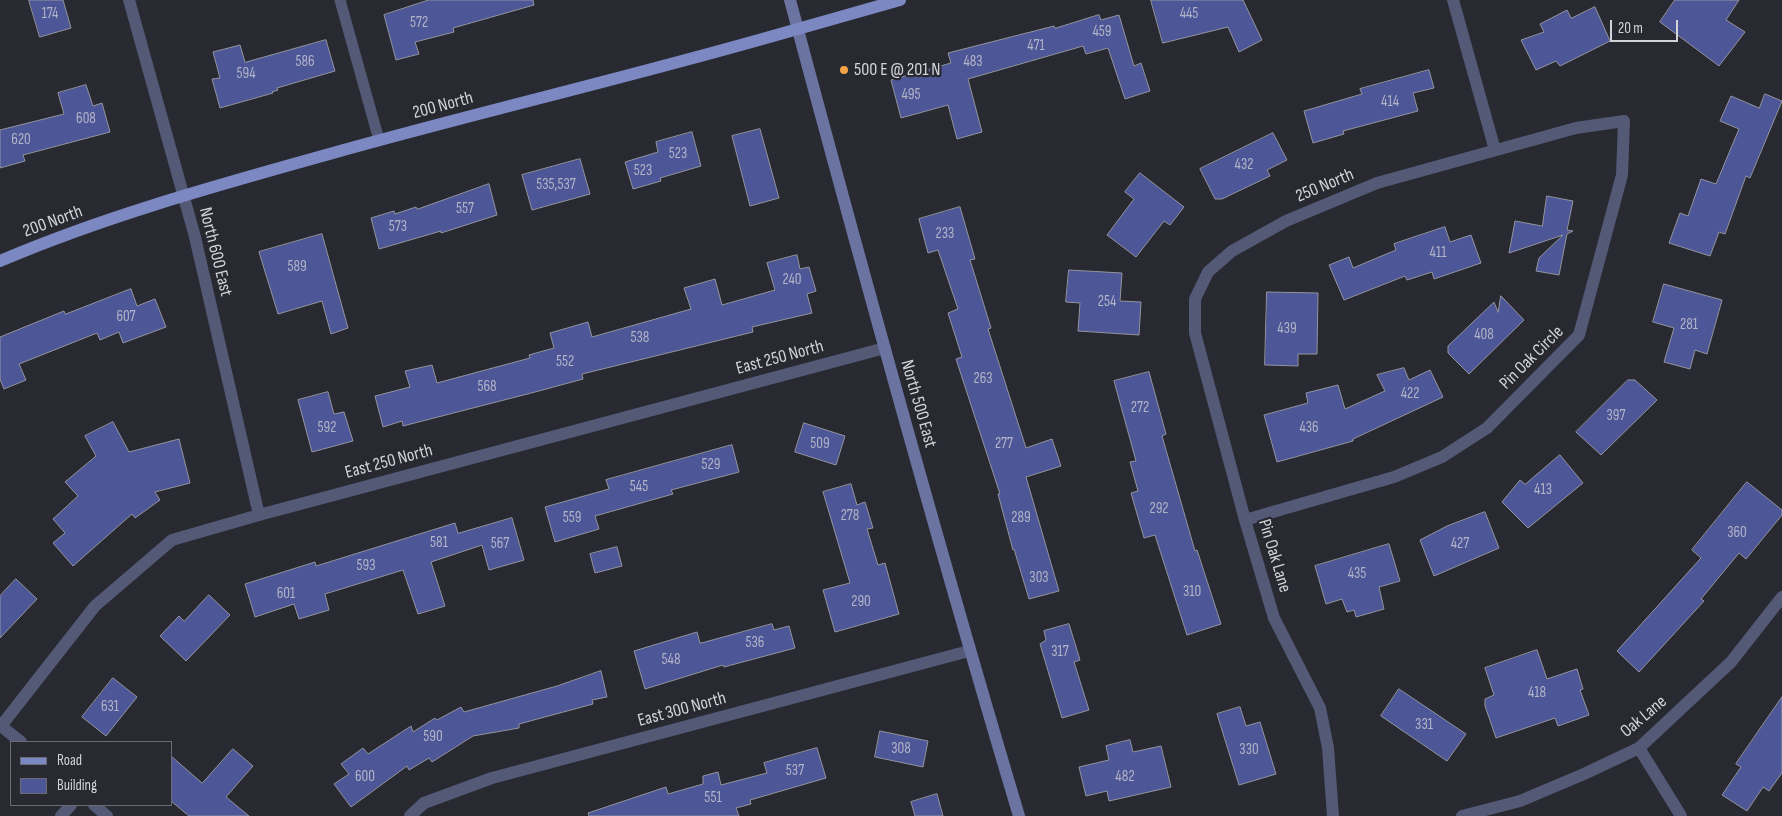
<!DOCTYPE html>
<style>
body{margin:0}
#map{position:relative;width:1782px;height:816px;overflow:hidden;background:#282931;font-family:"Sofia Sans Condensed",sans-serif}
canvas{display:block}
.legend{position:absolute;left:10px;top:741px;width:162px;height:65px;box-sizing:border-box;background:#282931;border:1px solid #6c6d74;margin:0;padding:6px 9px;list-style:none;font-size:15px;color:#d3d4d9}
.legend li{display:flex;align-items:center;gap:10px;height:25px}
.legend b{width:25px;border:1px solid #6c6d74}
.scale{position:absolute;left:1610px;top:20px;width:68px;height:22px;box-sizing:border-box;border:2px solid #d3d4d9;border-top:0;padding-left:6px;font-size:15px;line-height:18px;white-space:nowrap;color:#d3d4d9;-webkit-text-stroke:4px #282931;paint-order:stroke}
</style>
<div id="map">
<canvas width="1782" height="816"></canvas>
<ul class="legend">
<li><b style="height:6px;background:#7c88c1"></b>Road</li>
<li><b style="height:14px;background:#4d5696"></b>Building</li>
</ul>
<div class="scale">20 m</div>
</div>
<script>
const context = document.querySelector('canvas').getContext('2d');
context.lineJoin = 'round';
function paint(path, color) { context.fillStyle = color; context.fill(path, 'evenodd'); }
function stroke(path, color, width, dash) { context.strokeStyle = color; context.lineWidth = width; context.lineCap = dash ? 'butt' : 'round'; context.setLineDash(dash || []); context.stroke(path); }
function label(font, color, halo, rows, align = 'center') {
  context.font = font + ' "Sofia Sans Condensed",sans-serif'; context.lineWidth = 4.5; context.setLineDash([]); context.textBaseline = 'middle'; context.strokeStyle = halo; context.fillStyle = color; for (const [text, x, y, turn = 0] of rows) {
    context.save(); context.translate(x, y); context.rotate((+turn || 0) * Math.PI / 180); context.textAlign = isNaN(turn) ? turn : align; if (halo) context.strokeText(text, 0, 0); context.fillText(text, 0, 0); context.restore();
  }
}
const building = new Path2D(`
 M 29,0 L 63,0 L 71,28 L 40,37 Z
 M 429,0 L 533,0 L 534,5 L 453,28 L 454,32 L 415,42 L 419,54 L 396,60 L 384,15 Z
 M 1151,0 L 1243,0 L 1262,40 L 1239,52 L 1228,27 L 1163,43 Z
 M 1675,0 L 1739,0 L 1726,20 L 1745,32 L 1719,66 L 1660,22 Z
 M 1595,7 L 1610,41 L 1560,66 L 1556,61 L 1536,70 L 1521,40 L 1544,32 L 1540,24 L 1567,10 L 1571,18 Z
 M 1099,15 L 1101,20 L 1119,15 L 1134,66 L 1141,63 L 1150,91 L 1125,99 L 1108,48 L 1086,54 L 1083,46 L 968,79 L 982,132 L 957,139 L 948,105 L 901,118 L 891,80 L 951,63 L 948,53 L 1054,26 L 1055,28 Z
 M 326,40 L 335,71 L 277,88 L 278,90 L 272,92 L 273,93 L 220,108 L 212,79 L 220,78 L 213,52 L 240,45 L 245,62 Z
 M 1429,70 L 1434,88 L 1413,93 L 1418,111 L 1343,131 L 1344,134 L 1313,143 L 1304,111 L 1362,94 L 1360,89 Z
 M 86,85 L 93,106 L 102,103 L 110,132 L 23,155 L 25,161 L 0,168 L 0,130 L 64,114 L 58,93 Z
 M 1765,94 L 1782,101 L 1750,178 L 1746,176 L 1725,234 L 1719,232 L 1710,256 L 1669,243 L 1680,213 L 1688,216 L 1701,179 L 1716,184 L 1739,129 L 1720,121 L 1731,96 L 1759,108 Z
 M 760,129 L 779,198 L 750,206 L 732,136 Z
 M 692,132 L 701,166 L 660,178 L 661,181 L 633,189 L 625,162 L 658,152 L 656,142 Z
 M 1273,133 L 1287,160 L 1267,170 L 1270,176 L 1222,199 L 1215,199 L 1200,169 Z
 M 580,159 L 590,194 L 532,210 L 522,175 Z
 M 1140,173 L 1184,207 L 1170,225 L 1164,221 L 1136,257 L 1107,235 L 1134,199 L 1125,192 Z
 M 489,184 L 497,215 L 441,233 L 441,231 L 379,249 L 371,218 L 394,211 L 395,214 L 416,207 L 417,209 Z
 M 1547,196 L 1573,201 L 1567,230 L 1573,231 L 1567,234 L 1559,275 L 1536,271 L 1539,258 L 1563,235 L 1509,253 L 1515,221 L 1542,226 Z
 M 960,207 L 975,259 L 970,260 L 991,328 L 988,329 L 1026,448 L 1052,439 L 1061,466 L 1026,477 L 1059,591 L 1029,599 L 1014,549 L 1013,550 L 998,494 L 1000,494 L 956,359 L 962,357 L 948,313 L 958,309 L 938,250 L 928,253 L 919,219 Z
 M 1445,227 L 1450,242 L 1471,235 L 1481,263 L 1434,279 L 1432,272 L 1407,280 L 1405,276 L 1344,300 L 1329,265 L 1349,257 L 1353,268 L 1396,250 L 1394,244 Z
 M 322,234 L 348,328 L 331,334 L 322,301 L 278,314 L 259,252 Z
 M 797,255 L 800,269 L 809,267 L 816,291 L 807,294 L 812,313 L 752,327 L 753,332 L 582,374 L 583,379 L 539,391 L 403,426 L 402,421 L 383,427 L 375,396 L 410,387 L 405,371 L 432,365 L 437,383 L 530,358 L 529,355 L 554,348 L 550,333 L 588,322 L 592,337 L 691,309 L 684,288 L 715,279 L 722,305 L 775,290 L 767,263 Z
 M 1069,270 L 1122,273 L 1120,301 L 1141,302 L 1139,335 L 1078,331 L 1080,303 L 1066,302 Z
 M 1664,284 L 1722,300 L 1707,354 L 1695,350 L 1690,369 L 1664,362 L 1674,328 L 1653,322 Z
 M 131,289 L 137,306 L 155,299 L 166,327 L 123,343 L 119,332 L 100,340 L 97,333 L 19,364 L 26,380 L 4,389 L 0,379 L 0,337 L 64,311 L 65,314 Z
 M 1267,292 L 1318,293 L 1317,354 L 1298,354 L 1298,366 L 1265,365 Z
 M 1501,296 L 1524,320 L 1469,374 L 1448,353 L 1448,346 L 1494,302 L 1498,312 Z
 M 1404,368 L 1409,380 L 1430,370 L 1443,397 L 1353,439 L 1353,441 L 1277,462 L 1264,415 L 1308,403 L 1306,393 L 1338,385 L 1345,409 L 1385,391 L 1377,375 Z
 M 1149,372 L 1166,434 L 1162,436 L 1195,551 L 1197,550 L 1221,624 L 1187,635 L 1155,535 L 1144,538 L 1131,493 L 1138,491 L 1130,462 L 1136,461 L 1114,381 Z
 M 1628,380 L 1635,380 L 1657,400 L 1601,455 L 1576,432 Z
 M 328,392 L 334,414 L 344,412 L 353,441 L 312,452 L 298,400 Z
 M 113,422 L 129,452 L 179,439 L 190,483 L 155,492 L 160,500 L 135,518 L 132,514 L 73,566 L 53,543 L 65,533 L 53,519 L 78,496 L 65,482 L 96,456 L 85,436 Z
 M 804,423 L 845,436 L 836,465 L 795,452 Z
 M 732,445 L 739,472 L 671,490 L 673,494 L 595,516 L 599,529 L 555,542 L 545,507 L 609,489 L 606,480 Z
 M 1560,455 L 1583,483 L 1528,528 L 1502,502 L 1520,480 L 1525,484 Z
 M 1747,482 L 1782,510 L 1782,515 L 1746,559 L 1739,553 L 1701,599 L 1704,601 L 1639,672 L 1617,651 L 1701,558 L 1692,550 Z
 M 851,484 L 857,505 L 865,502 L 873,528 L 867,529 L 878,565 L 885,563 L 899,614 L 835,632 L 823,590 L 850,583 L 823,492 Z
 M 1485,512 L 1499,548 L 1434,576 L 1420,540 L 1447,526 Z
 M 512,518 L 524,560 L 489,570 L 482,545 L 431,562 L 445,606 L 418,614 L 403,570 L 325,594 L 329,610 L 299,619 L 294,604 L 255,617 L 245,584 L 315,562 L 316,566 L 455,523 L 458,533 Z
 M 1389,544 L 1400,581 L 1379,587 L 1384,609 L 1356,617 L 1354,610 L 1347,612 L 1342,599 L 1326,604 L 1315,566 Z
 M 617,547 L 622,566 L 595,573 L 590,554 Z
 M 16,579 L 37,599 L 0,638 L 0,596 Z
 M 209,595 L 230,615 L 186,661 L 160,636 L 179,616 L 184,621 Z
 M 772,624 L 774,630 L 789,626 L 795,648 L 724,667 L 723,665 L 645,689 L 634,651 L 697,632 L 700,643 Z
 M 1069,624 L 1080,660 L 1074,662 L 1089,710 L 1062,718 L 1040,644 L 1046,640 L 1044,631 Z
 M 1537,650 L 1547,679 L 1577,669 L 1583,689 L 1580,690 L 1589,715 L 1558,726 L 1555,718 L 1496,738 L 1485,706 L 1485,699 L 1494,695 L 1485,668 Z
 M 601,671 L 607,697 L 592,700 L 593,704 L 519,724 L 519,728 L 473,736 L 432,762 L 429,758 L 409,770 L 407,766 L 351,807 L 334,784 L 349,774 L 341,764 L 363,748 L 368,754 L 411,726 L 413,732 L 435,718 L 437,720 L 461,707 L 464,712 L 557,686 Z
 M 113,678 L 137,697 L 106,736 L 82,717 Z
 M 1399,689 L 1466,734 L 1447,761 L 1381,716 Z
 M 1782,697 L 1782,773 L 1769,791 L 1763,787 L 1747,811 L 1722,795 L 1741,767 L 1736,764 Z
 M 1240,707 L 1246,726 L 1260,722 L 1276,774 L 1239,785 L 1217,714 Z
 M 880,731 L 928,741 L 923,767 L 875,757 Z
 M 1130,740 L 1133,752 L 1161,746 L 1171,787 L 1109,801 L 1107,791 L 1086,796 L 1079,767 L 1109,760 L 1106,746 Z
 M 817,748 L 826,778 L 750,800 L 751,804 L 736,808 L 739,816 L 589,816 L 588,813 L 666,787 L 668,794 L 703,784 L 703,776 L 718,772 L 721,785 L 767,773 L 764,763 Z
 M 233,749 L 253,766 L 226,797 L 249,816 L 189,816 L 171,801 L 171,756 L 202,783 Z
 M 937,794 L 943,816 L 915,816 L 911,802 Z`);
paint(building, '#4d5696');
stroke(building, '#93959e', 1);
stroke(new Path2D(`
 M 340,0 L 379,140`), '#545a76', 11);
stroke(new Path2D(`
 M 129,0 L 195,237 L 259,515
 M 1453,0 L 1495,150
 M 1245,520 L 1394,477 L 1442,457 L 1487,428 L 1579,335 L 1622,175 L 1624,121 L 1576,128 L 1377,183 L 1286,221 L 1232,251 L 1208,272 L 1195,299 L 1195,333 L 1245,520 L 1274,618 L 1320,708 L 1328,748 L 1333,816
 M 21,742 L 1,726 L 95,606 L 172,540 L 259,515 L 885,348
 M 1639,748 L 1681,816
 M 94,805 L 107,816
 M 61,816 L 71,805
 M 410,816 L 424,803 L 492,778 L 969,651
 M 1462,816 L 1520,801 L 1584,774 L 1639,748 L 1731,662 L 1782,597`), '#545a76', 12);
stroke(new Path2D(`
 M 790,0 C 863,273 938,545 1019,816`), '#6b74a0', 12);
stroke(new Path2D(`
 M 0,261 C 110,214 226,183 340,151 C 484,111 629,77 773,36 C 815,24 857,12 900,0`), '#7c88c1', 12);
for (const [x, y, r, color] of [
 [844,70,5,"#f6a247"]
]) { const dot = new Path2D(); dot.arc(x, y, r, 0, 2 * Math.PI); context.fillStyle = color; context.fill(dot); stroke(dot, '#282931', 2); }
label('15px', '#b2b4c8', null, [
 ["174",50,14],
 ["445",1189,14],
 ["572",419,23],
 ["459",1102,32],
 ["471",1036,46],
 ["586",305,62],
 ["483",973,62],
 ["594",246,74],
 ["495",911,95],
 ["414",1390,102],
 ["608",86,119],
 ["620",21,140],
 ["523",678,154],
 ["432",1244,165],
 ["523",643,171],
 ["535,537",556,185],
 ["557",465,209],
 ["573",398,227],
 ["233",945,234],
 ["411",1438,253],
 ["589",297,267],
 ["240",792,280],
 ["254",1107,302],
 ["607",126,317],
 ["281",1689,325],
 ["439",1287,329],
 ["408",1484,335],
 ["538",640,338],
 ["552",565,362],
 ["263",983,379],
 ["568",487,387],
 ["422",1410,394],
 ["272",1140,408],
 ["397",1616,416],
 ["592",327,428],
 ["436",1309,428],
 ["509",820,444],
 ["277",1004,444],
 ["529",711,465],
 ["545",639,487],
 ["413",1543,490],
 ["292",1159,509],
 ["278",850,516],
 ["559",572,518],
 ["289",1021,518],
 ["360",1737,533],
 ["581",439,543],
 ["567",500,544],
 ["427",1460,544],
 ["593",366,566],
 ["435",1357,574],
 ["303",1039,578],
 ["310",1192,592],
 ["601",286,594],
 ["290",861,602],
 ["536",755,643],
 ["317",1060,652],
 ["548",671,660],
 ["418",1537,693],
 ["631",110,707],
 ["331",1424,725],
 ["590",433,737],
 ["308",901,749],
 ["330",1249,750],
 ["537",795,771],
 ["600",365,777],
 ["482",1125,777],
 ["551",713,798]
]);
label('18px', '#d3d4d9', '#282931', [
 ["500 E @ 201 N",854,70]
], 'left');
label('18px', '#d3d4d9', '#282931', [
 ["200 North",443,106,-15],
 ["250 North",1325,186,-23],
 ["200 North",53,222,-20],
 ["North 600 East",215,252,76],
 ["East 250 North",780,358,-15],
 ["Pin Oak Circle",1532,358,-45],
 ["North 500 East",918,404,74],
 ["East 250 North",389,462,-15],
 ["Pin Oak Lane",1274,556,73],
 ["East 300 North",682,710,-15],
 ["Oak Lane",1644,717,-40]
]);
</script>
